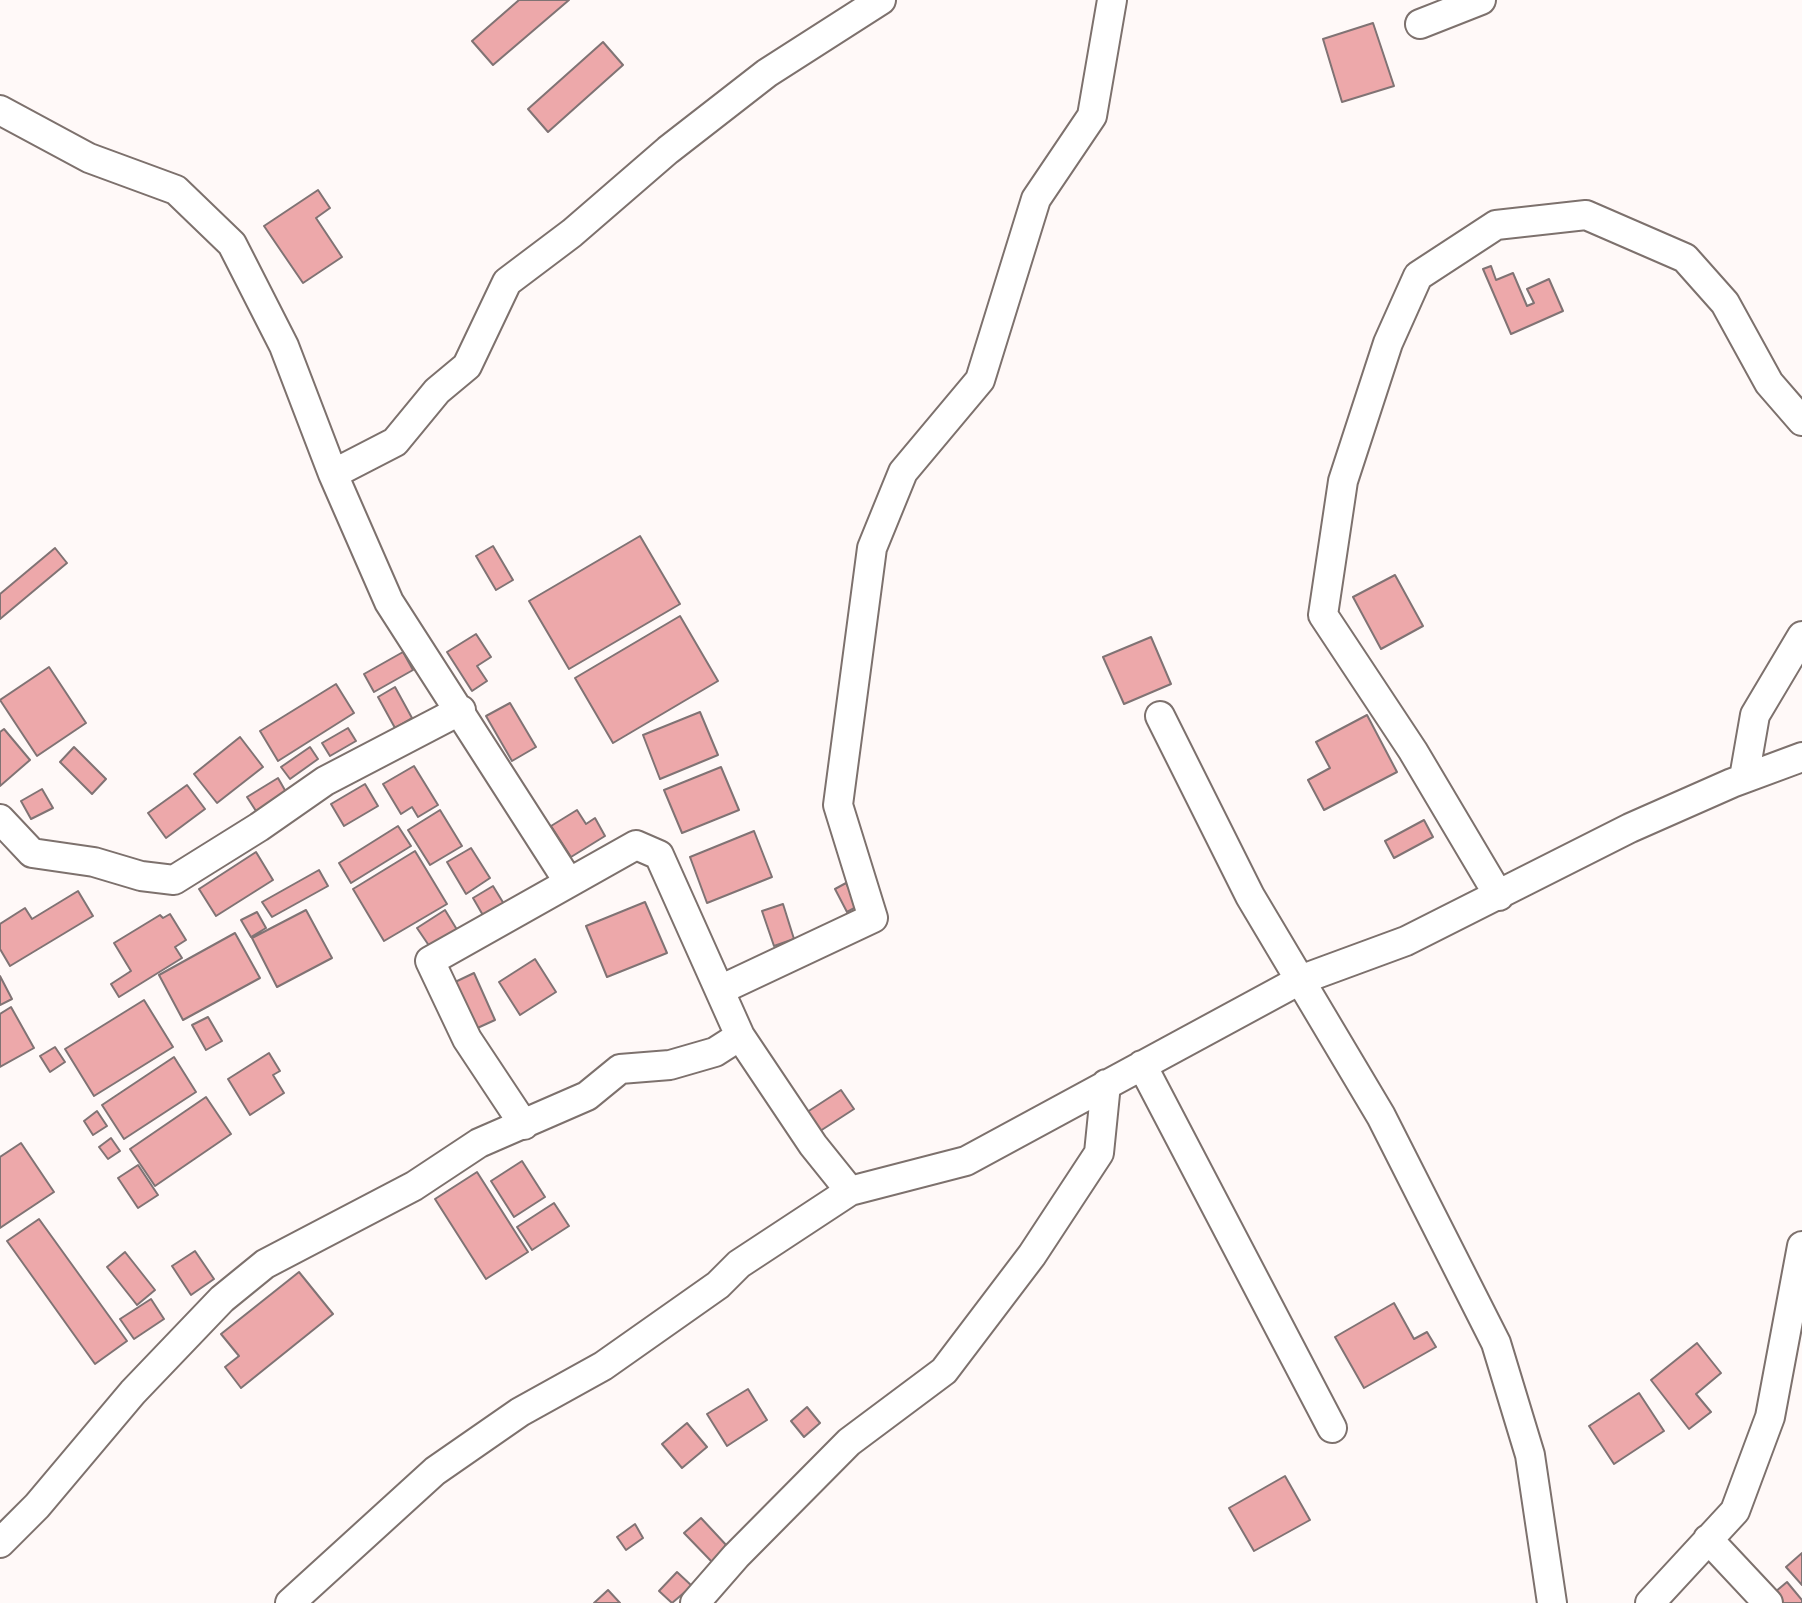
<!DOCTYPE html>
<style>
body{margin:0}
canvas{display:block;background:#fff9f8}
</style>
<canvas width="1802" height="1603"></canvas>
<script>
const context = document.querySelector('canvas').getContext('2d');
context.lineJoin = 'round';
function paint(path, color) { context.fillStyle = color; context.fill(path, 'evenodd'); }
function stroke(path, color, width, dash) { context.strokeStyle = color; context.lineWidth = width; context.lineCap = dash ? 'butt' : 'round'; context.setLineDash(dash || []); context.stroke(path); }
const building = new Path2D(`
 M 519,0 L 569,0 L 493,65 L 472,41 Z
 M 1373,23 L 1394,86 L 1342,102 L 1323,39 Z
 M 603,42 L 623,65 L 548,132 L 528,109 Z
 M 318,190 L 330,208 L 316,218 L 342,257 L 303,283 L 264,226 Z
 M 1491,266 L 1496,280 L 1513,273 L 1527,306 L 1534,303 L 1527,289 L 1549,279 L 1563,311 L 1511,334 L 1483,269 Z
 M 640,536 L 680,604 L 569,669 L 529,601 Z
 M 493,546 L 513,580 L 496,590 L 476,556 Z
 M 55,548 L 67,563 L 0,619 L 0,594 Z
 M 1395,575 L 1423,626 L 1381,649 L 1353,597 Z
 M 680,616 L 718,681 L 613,743 L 575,678 Z
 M 476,634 L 491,657 L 477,666 L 487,681 L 472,691 L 447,652 Z
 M 1151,637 L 1171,684 L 1124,704 L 1103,657 Z
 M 403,652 L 413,670 L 374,692 L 364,674 Z
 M 49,667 L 86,723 L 37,756 L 0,700 Z
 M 336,684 L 354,713 L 278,761 L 260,731 Z
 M 395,687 L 412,718 L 395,728 L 378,697 Z
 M 510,703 L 536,747 L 512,761 L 486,716 Z
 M 700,712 L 718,755 L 660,779 L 643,735 Z
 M 1367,715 L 1397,772 L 1324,810 L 1308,780 L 1330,768 L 1316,742 Z
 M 348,728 L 356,741 L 330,756 L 322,743 Z
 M 4,729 L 30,760 L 0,786 L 0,732 Z
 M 240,737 L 263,767 L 217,803 L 194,774 Z
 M 74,747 L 106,779 L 92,794 L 60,762 Z
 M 310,747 L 318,759 L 290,779 L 281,767 Z
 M 414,766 L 438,805 L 418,817 L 412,807 L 401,814 L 383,784 Z
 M 721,767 L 739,810 L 682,833 L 664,790 Z
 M 278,778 L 286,792 L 256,811 L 247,797 Z
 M 365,784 L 378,806 L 344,826 L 331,804 Z
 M 187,785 L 205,809 L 166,838 L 148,813 Z
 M 42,789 L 53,808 L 31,819 L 21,801 Z
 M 440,810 L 462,846 L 430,865 L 408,830 Z
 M 577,810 L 586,824 L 595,818 L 605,836 L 571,857 L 551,826 Z
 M 1424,820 L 1433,837 L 1394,858 L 1385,841 Z
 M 398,826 L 411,846 L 351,883 L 339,863 Z
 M 754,831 L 772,877 L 707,903 L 690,857 Z
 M 471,848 L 490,878 L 466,894 L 447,862 Z
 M 415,851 L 447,904 L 384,941 L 353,889 Z
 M 256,852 L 273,880 L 216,916 L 199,889 Z
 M 319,870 L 328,886 L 272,917 L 262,902 Z
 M 846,883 L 858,906 L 847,912 L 835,889 Z
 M 493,886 L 504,904 L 484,917 L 473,898 Z
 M 78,891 L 93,916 L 10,966 L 0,949 L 0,924 L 25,908 L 32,919 Z
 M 645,902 L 667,953 L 607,977 L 586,926 Z
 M 783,904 L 794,939 L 774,946 L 762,911 Z
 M 306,910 L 332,958 L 277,987 L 252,938 Z
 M 445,910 L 459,933 L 432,950 L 417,928 Z
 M 257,912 L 266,928 L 251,937 L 241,920 Z
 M 170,914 L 186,940 L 175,947 L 182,958 L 119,997 L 111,984 L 131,971 L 114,943 L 160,915 L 163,918 Z
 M 235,933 L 260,978 L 183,1020 L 159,975 Z
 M 535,959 L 556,992 L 520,1015 L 499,982 Z
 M 474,973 L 495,1020 L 473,1030 L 453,983 Z
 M 0,976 L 12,999 L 0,1005 Z
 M 144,1000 L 173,1047 L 94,1096 L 65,1049 Z
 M 11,1007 L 34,1048 L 0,1067 L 0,1014 Z
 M 208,1017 L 222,1041 L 206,1050 L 192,1025 Z
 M 55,1047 L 65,1062 L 50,1072 L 40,1056 Z
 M 269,1053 L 280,1071 L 273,1075 L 284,1093 L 250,1115 L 228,1079 Z
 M 174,1057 L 196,1092 L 124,1139 L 102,1105 Z
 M 841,1090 L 854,1109 L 814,1135 L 801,1116 Z
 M 206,1097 L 231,1134 L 155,1186 L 130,1149 Z
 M 97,1111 L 107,1126 L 93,1135 L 84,1121 Z
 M 111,1138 L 120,1151 L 108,1159 L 99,1147 Z
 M 21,1143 L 54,1192 L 0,1228 L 0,1157 Z
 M 522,1161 L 545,1197 L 514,1217 L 491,1181 Z
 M 138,1165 L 158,1195 L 138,1208 L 118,1178 Z
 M 477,1172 L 528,1252 L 486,1279 L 435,1199 Z
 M 554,1203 L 569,1226 L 532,1250 L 517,1227 Z
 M 39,1219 L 127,1341 L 95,1364 L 7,1241 Z
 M 195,1251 L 214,1279 L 191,1295 L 172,1266 Z
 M 125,1252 L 155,1290 L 137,1305 L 107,1267 Z
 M 299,1272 L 333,1314 L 241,1388 L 225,1367 L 239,1356 L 221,1334 Z
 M 151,1299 L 164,1319 L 134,1339 L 120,1319 Z
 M 1394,1303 L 1414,1339 L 1427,1332 L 1436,1347 L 1364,1388 L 1335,1337 Z
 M 1697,1343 L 1721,1373 L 1696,1394 L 1711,1412 L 1689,1429 L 1651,1380 Z
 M 748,1389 L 767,1420 L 727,1446 L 707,1414 Z
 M 1639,1393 L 1664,1431 L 1614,1464 L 1589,1426 Z
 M 807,1407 L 820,1423 L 804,1437 L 791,1421 Z
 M 687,1423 L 707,1447 L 682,1468 L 662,1444 Z
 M 1285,1476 L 1310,1520 L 1254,1551 L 1229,1508 Z
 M 701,1518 L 728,1547 L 712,1562 L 684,1533 Z
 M 635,1524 L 643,1538 L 626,1550 L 617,1537 Z
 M 1802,1553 L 1802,1585 L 1786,1567 Z
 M 677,1572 L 692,1586 L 672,1603 L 659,1591 Z
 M 1787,1582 L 1802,1600 L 1802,1603 L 1783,1603 L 1775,1592 Z
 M 608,1590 L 620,1603 L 594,1603 Z`);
paint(building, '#eda8aa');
stroke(building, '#807374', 2);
const minor = new Path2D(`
 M 1420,24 L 1481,0
 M 0,110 L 89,158 L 176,190 L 232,244 L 284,346 L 333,474 L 389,602 L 568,881
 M 333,474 L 395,442 L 437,391 L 467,366 L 507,282 L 572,233 L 668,150 L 767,73 L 881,0
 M 1160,716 L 1250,896 L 1381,1116 L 1496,1343 L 1530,1455 L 1552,1603
 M 1744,778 L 1755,715 L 1802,636
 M 0,819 L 32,853 L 94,862 L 141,876 L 174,880 L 259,827 L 325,781 L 461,710
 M 1499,896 L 1413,751 L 1323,615 L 1343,481 L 1388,343 L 1418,276 L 1496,225 L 1586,215 L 1685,258 L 1725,303 L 1769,383 L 1802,421
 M 720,990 L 873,918 L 838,805 L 872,548 L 903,472 L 980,380 L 1036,199 L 1092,116 L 1112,0
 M 1142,1065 L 1332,1428
 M 524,1125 L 467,1039 L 430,961 L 636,845 L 659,855 L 740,1036 L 813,1145 L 850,1191
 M 1708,1539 L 1768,1603
 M 0,1543 L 37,1506 L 133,1392 L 222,1299 L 265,1264 L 414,1186 L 479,1143 L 587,1096 L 620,1069 L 670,1065 L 715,1052 L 740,1036
 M 290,1603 L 435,1471 L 520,1412 L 603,1366 L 718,1285 L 739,1264 L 850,1191 L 966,1161 L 1300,980 L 1406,941 L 1630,828 L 1732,783 L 1802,757
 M 695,1603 L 736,1556 L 849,1442 L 944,1371 L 1032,1255 L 1099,1153 L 1106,1084
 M 1650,1603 L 1735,1511 L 1770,1417 L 1802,1246`);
stroke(minor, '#7d716d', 32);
stroke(minor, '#fff', 28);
</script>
